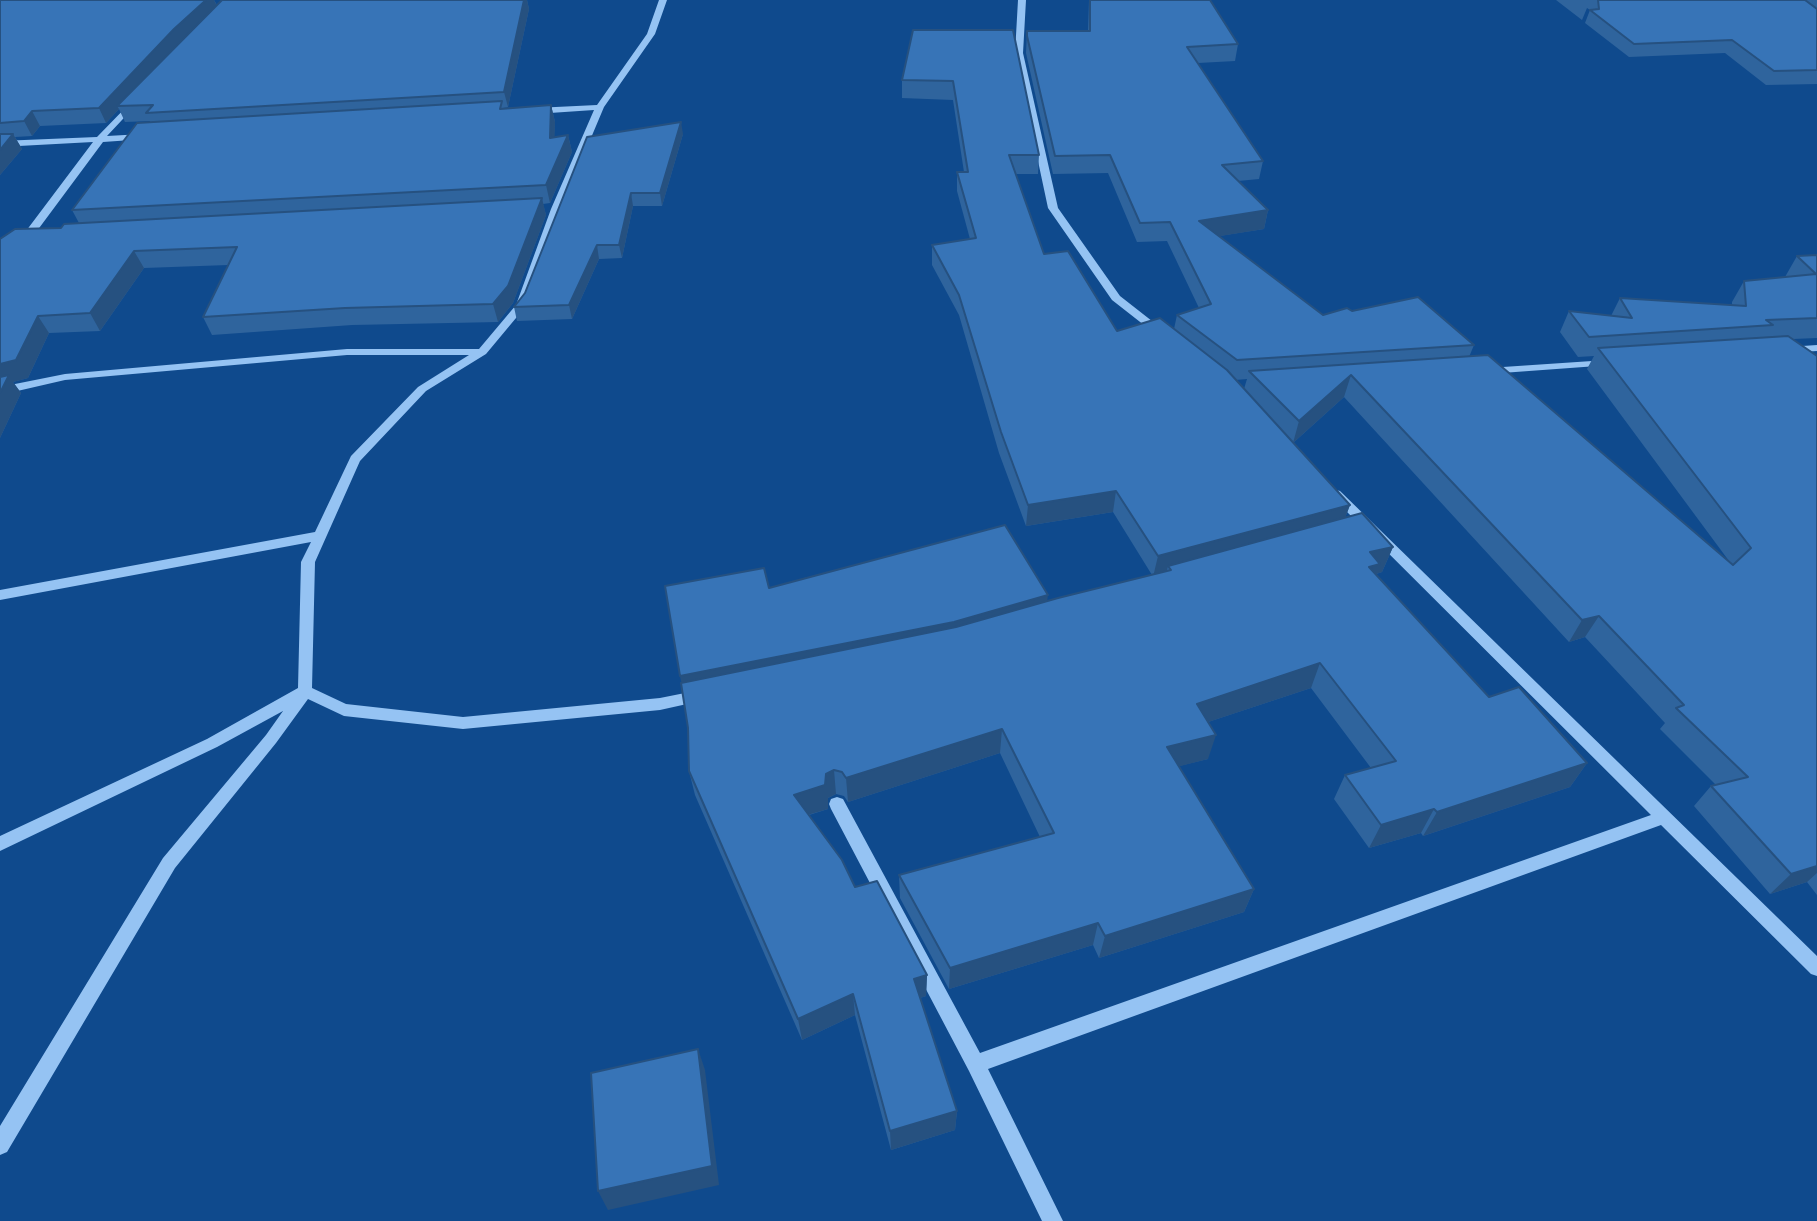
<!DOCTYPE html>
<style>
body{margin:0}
canvas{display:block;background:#0f4a8d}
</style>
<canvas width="1817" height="1221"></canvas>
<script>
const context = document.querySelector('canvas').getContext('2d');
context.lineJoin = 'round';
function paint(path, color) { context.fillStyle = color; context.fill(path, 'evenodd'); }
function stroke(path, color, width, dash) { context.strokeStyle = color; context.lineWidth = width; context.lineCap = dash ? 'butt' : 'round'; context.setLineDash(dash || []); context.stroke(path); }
paint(new Path2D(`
 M 659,0 L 667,0 L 655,34 L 604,107 L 561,209 L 526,306 L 486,354 L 426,391 L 360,461 L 315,562 L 312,688 L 346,704 L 463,717 L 660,698 L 700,690 L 705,692 L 707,696 L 705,700 L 660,710 L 463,729 L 344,716 L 308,699 L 276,743 L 175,868 L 7,1152 L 0,1155 L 0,1126 L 163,858 L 266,735 L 283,711 L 217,747 L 0,851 L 0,836 L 207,739 L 298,688 L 301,562 L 311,542 L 0,600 L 0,590 L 315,532 L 351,456 L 418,387 L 469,355 L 347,355 L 65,380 L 0,395 L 0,387 L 65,374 L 347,349 L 479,349 L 516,305 L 551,209 L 594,110 L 535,114 L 531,111 L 535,108 L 597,105 L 647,34 Z
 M 1018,0 L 1026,0 L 1023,53 L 1058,208 L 1120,296 L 1166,332 L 1166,336 L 1158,336 L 1112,300 L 1048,208 L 1015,53 Z
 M 133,100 L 136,101 L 136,105 L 107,136 L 143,134 L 147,137 L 146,139 L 103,142 L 31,239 L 0,260 L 0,252 L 23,235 L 93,142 L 0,147 L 0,141 L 97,137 Z
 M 1817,345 L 1817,351 L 1788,353 L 1782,350 L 1788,347 Z
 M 1607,360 L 1613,363 L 1611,365 L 1488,374 L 1482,371 L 1488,368 Z
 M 1336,490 L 1340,491 L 1817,956 L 1817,976 L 1811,974 L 1661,825 L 988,1069 L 1063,1221 L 1042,1221 L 969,1071 L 831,809 L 829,804 L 831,799 L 837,797 L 843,799 L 980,1053 L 1651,815 L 1332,497 L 1330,494 L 1332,491 Z`), '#95c3f3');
paint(new Path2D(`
 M 0,0 L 214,0 L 217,5 L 222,0 L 527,0 L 529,9 L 508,107 L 503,108 L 551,105 L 555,122 L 554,137 L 568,135 L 572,152 L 550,203 L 543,204 L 546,215 L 513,303 L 498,322 L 352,325 L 212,335 L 203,317 L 228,265 L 144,268 L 100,331 L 49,333 L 28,378 L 13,382 L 21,393 L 0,438 L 0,239 L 61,228 L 79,223 L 72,210 L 150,122 L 150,121 L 125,122 L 119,109 L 106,123 L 40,126 L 32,136 L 15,137 L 22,149 L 0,175 Z
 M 1089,0 L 1210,0 L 1238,44 L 1235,61 L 1198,63 L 1263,161 L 1259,179 L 1238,181 L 1268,210 L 1264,229 L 1219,236 L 1323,315 L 1352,311 L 1474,345 L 1469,357 L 1729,561 L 1587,369 L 1594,356 L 1578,357 L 1560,332 L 1569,311 L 1611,316 L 1620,298 L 1732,305 L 1732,302 L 1744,281 L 1785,277 L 1797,256 L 1817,255 L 1817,338 L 1793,339 L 1817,356 L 1817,895 L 1807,882 L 1770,894 L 1694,806 L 1711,786 L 1716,785 L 1660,729 L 1665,723 L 1585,637 L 1569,642 L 1344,397 L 1293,443 L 1350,505 L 1345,518 L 1393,547 L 1382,572 L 1376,574 L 1489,697 L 1587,763 L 1570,787 L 1423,836 L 1421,833 L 1369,848 L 1334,799 L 1345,775 L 1371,768 L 1311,688 L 1208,722 L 1208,759 L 1179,766 L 1254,889 L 1244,912 L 1099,958 L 1093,945 L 949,989 L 900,898 L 899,875 L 1040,837 L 1000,753 L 848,802 L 844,796 L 836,794 L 828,798 L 828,809 L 809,815 L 855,887 L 927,975 L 926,996 L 920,998 L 957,1111 L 955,1130 L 891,1150 L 855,1015 L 802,1040 L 695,795 L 689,771 L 688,728 L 682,683 L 769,588 L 1047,601 L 1152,575 L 1113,512 L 1026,526 L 999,453 L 959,315 L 932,265 L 932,245 L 970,239 L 957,191 L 957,172 L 964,172 L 953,100 L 902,98 L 902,80 L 913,30 L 1039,155 L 1038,174 L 1016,174 L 1044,254 L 1117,331 L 1174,329 L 1177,315 L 1199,308 L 1167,241 L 1137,242 L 1108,173 L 1053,174 L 1026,53 L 1027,31 L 1088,31 ZM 1247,379 L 1244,389 L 1235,380 Z
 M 1556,0 L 1817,0 L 1817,84 L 1766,85 L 1725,53 L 1629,57 L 1585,23 L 1590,10 L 1587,8 L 1582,20 Z
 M 683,134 L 662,206 L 633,206 L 622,258 L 599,259 L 572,319 L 517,321 L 514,307 Z`), '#2f649d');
paint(new Path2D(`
 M 206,0 L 214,0 L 218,8 L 117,106 L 119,109 L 106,123 L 99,108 L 174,29 Z
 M 524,0 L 527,0 L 529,9 L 508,107 L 504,92 Z
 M 551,105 L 555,122 L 554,155 L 550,138 Z
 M 32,111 L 40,126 L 32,136 L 24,121 Z
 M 681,122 L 683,134 L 662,206 L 660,193 Z
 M 13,134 L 22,149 L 0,175 L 0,150 Z
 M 568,135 L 572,152 L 550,203 L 546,185 Z
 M 631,193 L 633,206 L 622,258 L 619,245 Z
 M 542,198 L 546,215 L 513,303 L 498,322 L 493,304 Z
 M 1268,210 L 1264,229 L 1196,240 L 1199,221 Z
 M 597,245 L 599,259 L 572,319 L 569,305 Z
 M 134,251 L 144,268 L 100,331 L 90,313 Z
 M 38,316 L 49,333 L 28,378 L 13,382 L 21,393 L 0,438 L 0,364 Z
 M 1351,375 L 1344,397 L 1293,443 L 1299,421 Z
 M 1116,491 L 1113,512 L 1026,526 L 1028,505 Z
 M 1350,505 L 1342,526 L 1171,570 L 1168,566 L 1166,574 L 1153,577 L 1158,556 Z
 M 1393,547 L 1382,572 L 1376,574 L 1370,589 L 1370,552 Z
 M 1048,595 L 1046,609 L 683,690 L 680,676 Z
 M 1599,616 L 1585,637 L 1569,642 L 1582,620 Z
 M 1320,663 L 1311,688 L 1190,728 L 1197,704 Z
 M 1002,729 L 1000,753 L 848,802 L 846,778 Z
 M 1216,735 L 1208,759 L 1161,771 L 1167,747 Z
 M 1587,763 L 1570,787 L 1423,836 L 1437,812 Z
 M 834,770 L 836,794 L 828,798 L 828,809 L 797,818 L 794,795 Z
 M 1434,809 L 1421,833 L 1369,848 L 1381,825 Z
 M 1817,866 L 1817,873 L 1807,882 L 1770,894 L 1791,874 Z
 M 1254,889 L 1244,912 L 1099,958 L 1105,936 Z
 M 1098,923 L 1093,945 L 949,989 L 950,968 Z
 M 927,975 L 926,996 L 914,1000 L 914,979 Z
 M 853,994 L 855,1015 L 802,1040 L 798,1019 Z
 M 698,1049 L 705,1070 L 719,1185 L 608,1210 L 598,1191 Z
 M 957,1111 L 955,1130 L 891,1150 L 890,1131 Z`), '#265180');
const building = new Path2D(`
 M 0,0 L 206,0 L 174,29 L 99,108 L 32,111 L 24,121 L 0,123 Z
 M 222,0 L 524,0 L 504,92 L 146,113 L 153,105 L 117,106 Z
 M 1090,0 L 1210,0 L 1238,44 L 1187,47 L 1263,161 L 1222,165 L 1268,210 L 1199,221 L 1323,315 L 1347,308 L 1352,311 L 1418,297 L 1474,345 L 1237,360 L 1177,315 L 1211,304 L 1170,222 L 1140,223 L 1110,155 L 1055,156 L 1027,36 L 1027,31 L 1090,31 Z
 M 1598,0 L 1805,0 L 1817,9 L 1817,70 L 1774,71 L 1732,40 L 1634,44 L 1590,10 L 1599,9 Z
 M 913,30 L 1013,30 L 1039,155 L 1009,155 L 1044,254 L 1068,251 L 1117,331 L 1160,318 L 1227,370 L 1350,505 L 1158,556 L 1116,491 L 1028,505 L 1001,432 L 959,295 L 932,245 L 976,238 L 957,172 L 968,172 L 953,81 L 902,80 Z
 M 502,101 L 500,109 L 551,105 L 550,138 L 568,135 L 546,185 L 72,210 L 137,123 Z
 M 681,122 L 660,193 L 631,193 L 619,245 L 597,245 L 569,305 L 514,307 L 525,293 L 587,137 Z
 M 0,134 L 13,134 L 0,150 Z
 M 542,198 L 508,286 L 493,304 L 345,308 L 203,317 L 237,247 L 134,251 L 90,313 L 38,316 L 16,360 L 0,364 L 0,239 L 15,229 L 61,228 L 64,224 Z
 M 1817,255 L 1817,318 L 1766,320 L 1773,325 L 1589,337 L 1569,311 L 1632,318 L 1620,298 L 1746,306 L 1744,281 L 1816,274 L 1797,256 Z
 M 1788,336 L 1817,356 L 1817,866 L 1791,874 L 1711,786 L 1748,777 L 1676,708 L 1684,705 L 1599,616 L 1582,620 L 1351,375 L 1299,421 L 1249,371 L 1488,355 L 1733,565 L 1751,548 L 1598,348 Z
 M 9,375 L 0,393 L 0,377 Z
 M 1362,513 L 1393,547 L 1370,552 L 1380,564 L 1369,567 L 1489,697 L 1519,687 L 1587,763 L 1437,812 L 1434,809 L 1381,825 L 1345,775 L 1396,761 L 1320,663 L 1197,704 L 1216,735 L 1167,747 L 1254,889 L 1105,936 L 1098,923 L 950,968 L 899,875 L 1054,833 L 1002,729 L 846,778 L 842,772 L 834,770 L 826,774 L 825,785 L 794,795 L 842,860 L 855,887 L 877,881 L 927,975 L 914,979 L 957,1111 L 890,1131 L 853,994 L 798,1019 L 689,771 L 688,728 L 681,683 L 956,627 L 1058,598 L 1171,570 L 1168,566 Z
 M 1005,525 L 1048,595 L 954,622 L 680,676 L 665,586 L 764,568 L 769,588 Z
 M 698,1049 L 712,1166 L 598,1191 L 591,1073 Z`);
paint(building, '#3774b7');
stroke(building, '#265180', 2);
</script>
